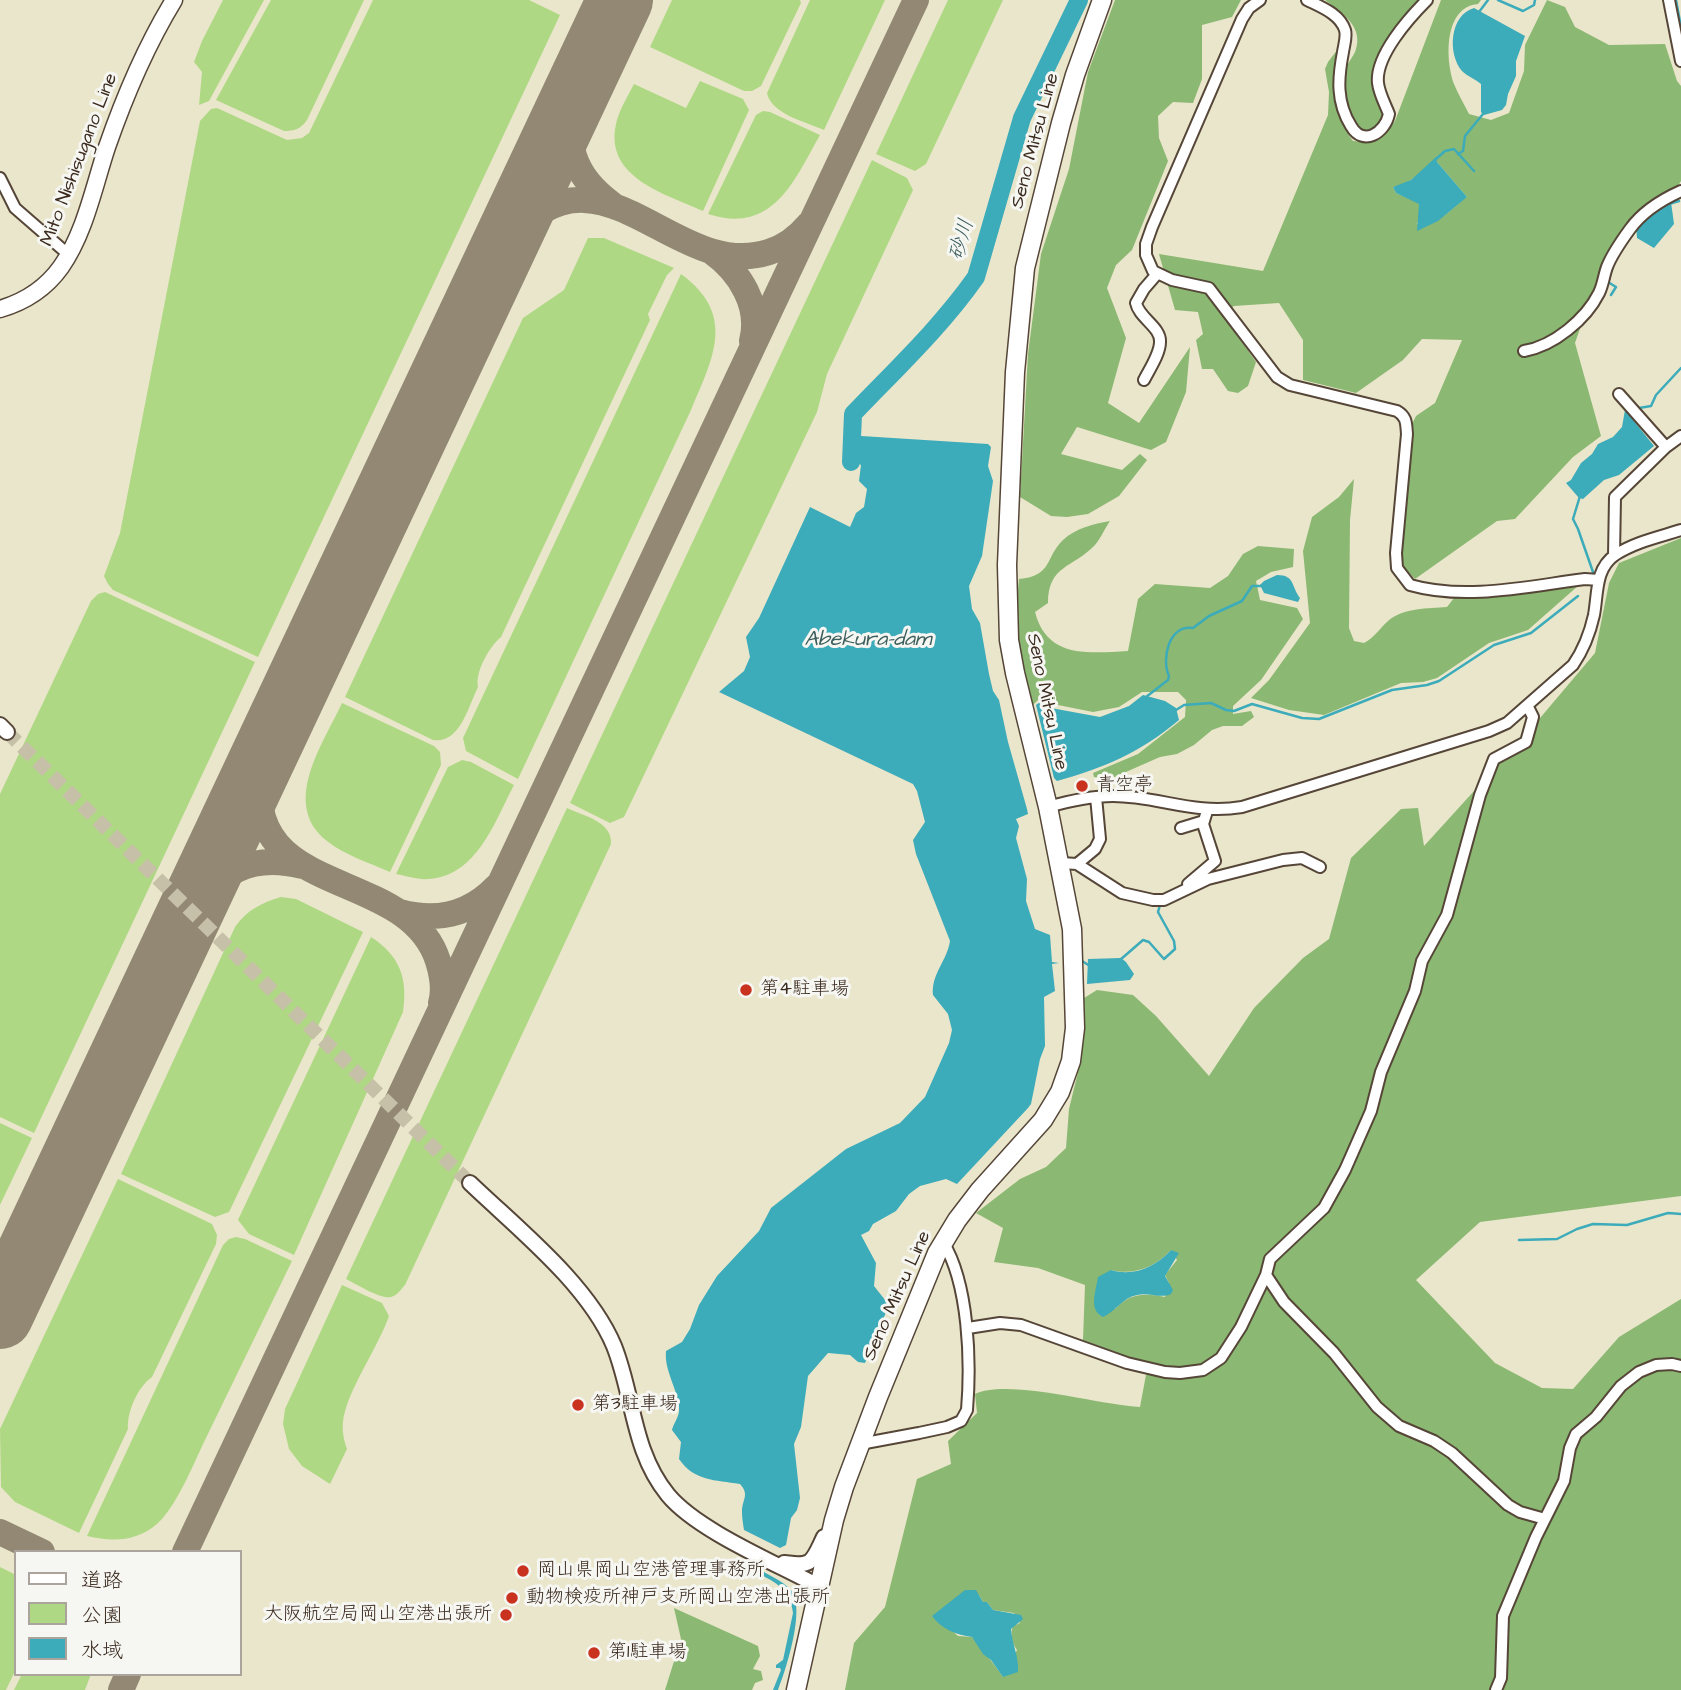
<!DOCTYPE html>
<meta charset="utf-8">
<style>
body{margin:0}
#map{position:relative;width:1681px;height:1690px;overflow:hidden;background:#eae6cb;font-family:"Architects Daughter","Klee One",sans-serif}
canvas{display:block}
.legend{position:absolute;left:14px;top:1550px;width:228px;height:126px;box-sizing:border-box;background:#f6f6f2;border:2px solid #aba49d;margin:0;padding:9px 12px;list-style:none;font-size:21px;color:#3b2a1e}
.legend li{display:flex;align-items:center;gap:14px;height:35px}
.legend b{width:35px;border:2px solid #aba49d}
</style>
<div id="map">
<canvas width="1681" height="1690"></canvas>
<ul class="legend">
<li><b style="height:9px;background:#fff"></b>道路</li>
<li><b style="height:19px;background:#afd884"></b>公園</li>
<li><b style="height:19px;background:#3cabba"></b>水域</li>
</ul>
</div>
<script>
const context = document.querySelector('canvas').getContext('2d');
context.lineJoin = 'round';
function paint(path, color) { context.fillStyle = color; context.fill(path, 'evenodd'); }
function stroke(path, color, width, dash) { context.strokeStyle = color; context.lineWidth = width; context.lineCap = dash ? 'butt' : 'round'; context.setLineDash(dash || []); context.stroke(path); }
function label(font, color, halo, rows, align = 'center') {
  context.font = font + ' "Architects Daughter","Klee One",sans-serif'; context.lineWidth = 6; context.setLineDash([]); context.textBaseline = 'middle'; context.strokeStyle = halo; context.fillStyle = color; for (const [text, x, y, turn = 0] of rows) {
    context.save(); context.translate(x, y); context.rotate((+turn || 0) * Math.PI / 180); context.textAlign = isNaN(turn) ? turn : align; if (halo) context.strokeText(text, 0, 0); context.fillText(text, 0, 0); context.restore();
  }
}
paint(new Path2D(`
 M 223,0 L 264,0 L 209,101 L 199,105 L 202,72 L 194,62 L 202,41 Z
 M 271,0 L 364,0 L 307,120 C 301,129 294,131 284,131 L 216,100 Z
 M 373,0 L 529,0 L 560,15 L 258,657 L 113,590 L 108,584 L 104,576 L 120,533 L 200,121 L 211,109 L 217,108 L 287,140 L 302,138 L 309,133 Z
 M 672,0 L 800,0 L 801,3 L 761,86 L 752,91 L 744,91 L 650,47 Z
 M 810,0 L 885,0 L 824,130 C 806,122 771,114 767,93 Z
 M 948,0 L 1003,0 L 926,164 L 915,171 L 876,154 Z
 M 700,81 L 743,99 L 749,110 L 703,211 C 666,194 604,178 616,124 C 619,110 628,96 634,84 L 686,108 Z
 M 763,111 L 770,112 L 820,135 C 794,181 773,235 708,214 L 756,115 Z
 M 872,160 L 907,178 L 913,190 L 827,374 L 817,412 L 624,817 L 610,823 L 570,803 Z
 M 588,238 L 604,238 L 674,268 L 667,275 L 648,314 L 650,320 L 501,637 C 489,647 475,672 478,687 C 468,707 460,744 433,740 L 345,697 L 523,318 L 564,290 Z
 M 681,274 C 737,315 713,358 691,410 L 518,779 L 466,751 L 463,738 Z
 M 105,592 L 255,662 L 34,1133 L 0,1117 L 0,794 L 91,601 L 98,594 Z
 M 342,703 L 434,746 L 440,752 L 441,765 L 390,872 C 370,863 344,855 327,841 C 280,804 323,744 342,703 Z
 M 462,760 L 471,762 L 514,785 C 495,821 477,876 429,879 C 418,880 407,876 396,874 L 448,767 Z
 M 567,808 C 584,816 613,822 611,844 L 405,1285 C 401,1289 397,1296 391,1297 C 382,1300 356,1284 346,1279 Z
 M 281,897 L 296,899 L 363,932 L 229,1212 L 215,1217 L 121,1174 L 235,927 C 247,910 261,903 281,897 Z
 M 371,937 C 400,956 408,978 403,1012 L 294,1255 L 249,1234 L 238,1220 Z
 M 0,1123 L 32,1138 L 0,1205 Z
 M 118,1179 L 212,1224 L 217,1235 L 216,1244 L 152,1377 C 138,1387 127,1411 128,1429 L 79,1533 L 15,1502 L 1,1487 L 0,1429 Z
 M 236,1237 L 245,1239 L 292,1261 C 263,1321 234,1380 205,1440 C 194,1463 176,1507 158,1523 C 137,1542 112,1542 87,1536 L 223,1245 L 229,1239 Z
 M 342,1285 L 382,1303 L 389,1316 C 378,1348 346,1392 343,1422 C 342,1432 344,1440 347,1449 L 330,1484 L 302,1466 L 289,1449 L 283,1424 L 285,1409 Z
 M 0,1567 L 16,1575 L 16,1669 L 6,1690 L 0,1690 Z
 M 22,1674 L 91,1674 L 85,1690 L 14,1690 Z`), '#afd884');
paint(new Path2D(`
 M 1115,0 L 1241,0 L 1232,17 L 1202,25 L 1202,79 L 1193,103 L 1173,102 L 1158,116 L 1159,138 L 1168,161 L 1132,250 L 1116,265 L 1107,288 L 1126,338 L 1108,403 L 1139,423 L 1190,347 L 1186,392 L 1166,442 L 1151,450 L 1077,427 L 1061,454 L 1122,470 L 1140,454 L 1147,460 L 1119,496 L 1088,514 L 1067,517 L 1051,516 L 1020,497 L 1028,354 L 1041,254 L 1069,169 L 1088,72 Z
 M 1325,0 L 1423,0 L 1377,65 L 1386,113 L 1385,120 L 1370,134 L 1357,129 C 1349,111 1341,96 1343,77 C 1344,68 1351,60 1355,52 C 1365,27 1342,13 1325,0 Z
 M 1441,0 L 1481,0 L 1478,4 C 1444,7 1445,59 1454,84 C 1458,94 1464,104 1469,114 L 1491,120 L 1509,113 L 1524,71 L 1525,45 L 1547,0 L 1565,7 L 1575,27 L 1609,45 L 1665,44 L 1677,81 L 1681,86 L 1681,181 L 1678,186 L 1654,199 L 1630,222 L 1603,263 L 1575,343 L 1601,436 L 1573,457 L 1515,519 L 1497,521 L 1415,579 L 1402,565 L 1400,550 L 1410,428 L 1416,416 L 1435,403 L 1462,340 L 1422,339 L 1403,360 L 1356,393 L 1303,380 L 1303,340 L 1279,303 L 1234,306 L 1222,314 L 1256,362 L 1248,386 L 1238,393 L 1228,391 L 1213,369 L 1202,369 L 1196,340 L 1203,334 L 1198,312 L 1175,310 L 1159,254 L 1263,271 L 1328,115 L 1329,92 L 1325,69 L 1328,62 L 1341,45 L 1348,134 L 1353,141 C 1374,143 1383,139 1395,121 ZM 1437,162 L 1467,197 C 1447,211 1442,224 1417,224 L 1419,220 L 1419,203 L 1396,193 L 1393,187 L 1405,184 Z
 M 1354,479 L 1350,520 L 1349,628 L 1354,641 L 1364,643 C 1375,637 1379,629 1388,621 C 1404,607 1428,609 1447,607 L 1454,598 L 1494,595 L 1579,585 L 1528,630 L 1489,643 L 1437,678 L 1423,682 L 1401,683 L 1324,715 L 1289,710 L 1251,698 L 1269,680 L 1310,623 L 1303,551 L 1312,517 L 1339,497 Z
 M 1110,521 C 1105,528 1101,538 1095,545 C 1073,568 1048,565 1048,603 L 1035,612 C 1047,659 1089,653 1128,651 L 1138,599 L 1155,584 L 1210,588 L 1228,576 L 1243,554 L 1258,546 L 1294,549 L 1293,567 L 1271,572 L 1256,581 L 1260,600 L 1297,608 L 1303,619 L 1261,680 L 1233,706 L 1233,714 L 1251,711 L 1254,717 L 1242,726 L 1223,726 L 1212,730 L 1194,745 L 1177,754 L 1160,757 L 1110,779 L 1094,777 L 1093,773 L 1138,754 L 1185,717 L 1186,700 L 1178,692 L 1142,692 L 1119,707 L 1093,712 L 1053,704 L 1044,694 L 1033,705 C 1017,659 1014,626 1019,579 C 1053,576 1045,557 1063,540 C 1076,528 1093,524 1110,521 Z
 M 1681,538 L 1681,1196 L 1480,1222 L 1416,1280 L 1495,1363 L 1542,1388 L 1573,1389 L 1619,1337 L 1681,1299 L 1681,1690 L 845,1690 L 854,1643 L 885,1607 L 917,1479 L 951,1464 L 948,1441 L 977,1413 L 975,1394 C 1007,1378 1100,1405 1140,1407 L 1148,1364 L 1083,1340 L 1085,1285 L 1038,1268 L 994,1262 L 1003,1228 L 976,1213 L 1020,1179 L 1046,1167 L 1066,1148 L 1069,1109 L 1079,1068 L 1084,998 L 1097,990 L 1133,995 L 1156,1016 L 1209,1076 L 1254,1008 L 1303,958 L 1329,939 L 1351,858 L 1401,809 L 1418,808 L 1424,846 L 1535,724 L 1595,653 L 1609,583 L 1619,563 ZM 1171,1250 L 1177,1260 L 1165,1275 L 1169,1283 L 1165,1297 C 1144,1293 1130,1293 1115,1309 L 1111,1270 C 1133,1276 1156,1267 1171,1250 ZM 979,1595 L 983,1602 L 987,1602 L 993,1610 L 1014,1613 L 1020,1623 L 1013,1626 C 1010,1634 1012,1643 1017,1650 L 1003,1677 C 993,1662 983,1651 972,1637 L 958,1636 L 949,1628 Z
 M 674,1608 L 758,1646 L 760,1656 L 753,1669 L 761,1671 L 763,1680 L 755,1683 L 752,1690 L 665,1690 L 681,1639 Z`), '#8bb872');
paint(new Path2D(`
 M 1474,8 L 1525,36 L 1516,61 L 1516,76 L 1508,94 L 1506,105 L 1502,110 L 1484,115 L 1481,112 L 1481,84 C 1475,79 1467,76 1462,71 C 1447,53 1450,15 1474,8 Z
 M 1436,157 L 1437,162 L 1467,197 L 1438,221 L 1417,231 L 1419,204 L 1396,193 L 1393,187 L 1411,180 Z
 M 1671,202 L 1674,224 L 1654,248 L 1637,238 C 1637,235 1636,229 1637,226 C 1640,219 1664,203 1671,202 Z
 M 1625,410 L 1654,446 L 1619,475 L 1604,480 L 1583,499 L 1579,498 L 1566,483 L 1571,480 L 1581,463 L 1592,454 L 1598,444 L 1613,437 L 1622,427 Z
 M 861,436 L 988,444 L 991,447 L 988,466 L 993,481 L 982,556 L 969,586 L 972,609 L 980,623 L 989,674 L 993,691 L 999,700 L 1008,742 L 1027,809 L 1028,814 L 1016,819 L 1019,826 L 1016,838 L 1027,879 L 1026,901 L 1035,929 L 1050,935 L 1052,962 L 1059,963 L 1052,964 L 1055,991 L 1044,997 L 1045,1046 L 1040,1059 L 1031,1104 L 1028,1108 L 957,1184 L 946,1179 L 920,1186 L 909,1194 L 896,1211 L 873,1224 L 869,1231 L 861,1235 L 876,1263 L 874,1286 L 889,1305 L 865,1363 L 858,1362 L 850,1355 L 828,1353 L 808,1376 L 801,1427 L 794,1444 L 800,1498 L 797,1510 L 791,1518 L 786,1545 L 780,1548 L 744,1530 C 743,1524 742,1518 742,1512 C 742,1499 750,1495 740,1484 C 715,1480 694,1481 679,1459 L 681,1442 L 672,1430 C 674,1422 680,1416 679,1408 C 678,1389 664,1371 666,1351 L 682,1342 L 690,1329 L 699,1305 L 717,1276 L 759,1231 L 771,1208 L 846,1149 L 900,1123 L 925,1097 L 949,1043 L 952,1030 L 948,1014 L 933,995 C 931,974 947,961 950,941 L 916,854 L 913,840 L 925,822 L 917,791 L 913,784 L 719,692 L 744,671 L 750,657 L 746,637 L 759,618 L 810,507 L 850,527 L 856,513 L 864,507 L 867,489 L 859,481 L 861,465 L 857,463 Z
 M 1277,575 C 1295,575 1291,586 1300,598 L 1298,602 L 1264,593 L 1260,585 L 1264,581 Z
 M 1143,695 L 1165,701 L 1176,708 L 1179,720 C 1141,752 1104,768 1057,781 L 1054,778 L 1036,705 L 1044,699 L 1051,708 L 1100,717 L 1129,706 Z
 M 1121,958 L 1126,962 L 1134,974 L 1130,980 L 1087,984 L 1088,959 Z
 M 1171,1250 L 1179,1253 L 1165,1276 L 1173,1290 L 1171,1294 C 1160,1299 1149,1292 1137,1295 C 1122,1298 1116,1311 1103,1317 C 1088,1310 1096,1291 1098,1277 L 1111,1270 C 1133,1277 1156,1267 1171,1250 Z
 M 754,1559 L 756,1561 L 754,1566 C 765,1574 781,1579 791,1590 C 806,1608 786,1670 778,1690 L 773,1690 L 781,1670 L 780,1668 L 776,1668 L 776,1665 L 783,1660 L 793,1613 C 790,1586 773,1582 752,1570 L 750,1567 Z
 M 965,1590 L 976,1590 L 983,1602 L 987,1602 L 993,1610 L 1021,1615 L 1023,1619 L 1011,1629 C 1012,1644 1019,1656 1018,1672 L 1003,1677 L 991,1660 L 983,1654 L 972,1637 C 957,1635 941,1629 932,1616 Z`), '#3cabba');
stroke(new Path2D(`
 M 1498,0 L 1523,11 L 1534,5 L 1535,0
 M 1676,0 L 1681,27
 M 1479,12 L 1488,0
 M 1458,154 L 1463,151 L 1465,136 L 1483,114
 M 1436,159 L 1445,151 L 1454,149 L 1474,171
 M 1669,204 L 1679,201
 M 1611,295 L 1616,287 L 1608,282 L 1613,266
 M 1639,408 L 1651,406 L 1656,395 L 1681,368
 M 1580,496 L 1573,519 L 1578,529 L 1593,572
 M 1146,697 L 1168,680 L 1169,676 C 1161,659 1169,624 1193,628 L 1209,616 L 1242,601 L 1252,586 L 1263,586
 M 1176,710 L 1184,705 L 1211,703 L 1226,710 L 1234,711 L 1252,704 L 1302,718 L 1319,719 L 1392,690 L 1427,685 L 1439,681 L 1494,645 L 1531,633 L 1578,596
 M 1120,960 L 1143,940 L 1149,942 L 1164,959 L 1175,949 L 1174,941 L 1158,912 L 1160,905
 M 1082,961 L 1090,966
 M 1519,1240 L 1557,1239 L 1577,1229 L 1593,1224 L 1627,1225 L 1668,1213 L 1681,1214`), '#3cabba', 2.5);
stroke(new Path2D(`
 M 851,462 L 853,414 C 895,370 941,327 976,277 L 1022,118 L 1079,0`), '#3cabba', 18);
stroke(new Path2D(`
 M 576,92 C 563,141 571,175 613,205
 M 506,244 C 600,127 672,283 769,252 C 784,247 798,237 808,225
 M 712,252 C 740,272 761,306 752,341
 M 265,753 C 226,905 406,861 438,961 C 442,974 445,989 441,1003
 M 400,912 C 436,922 469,915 496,887
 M 190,914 C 219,872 250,853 302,866
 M 0,1532 L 42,1552
 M 185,1552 L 916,0
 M 121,1690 L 128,1674`), '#928874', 26);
stroke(new Path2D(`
 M 0,1316 L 620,0`), '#928874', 66);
stroke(new Path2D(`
 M 7,732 L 470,1183`), '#c7c0a8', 14, [14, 7]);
const minor = new Path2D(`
 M 1260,0 L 1249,8 L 1242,19 L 1152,227 L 1146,244 L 1146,255 L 1153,271 L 1172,280 L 1209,288 L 1277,377 L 1290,385 L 1397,411 C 1407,417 1406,423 1407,434 L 1396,553 L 1397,568 L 1410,585 C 1466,601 1529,586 1585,579 L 1599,580
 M 1307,0 C 1321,7 1340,14 1345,30 C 1347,37 1344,45 1343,52 C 1338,78 1336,102 1351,126 C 1363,147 1385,133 1389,114 C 1385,104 1379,93 1378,83 C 1375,56 1409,18 1427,0
 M 1669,0 L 1681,61
 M 0,178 L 15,208 L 69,255
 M 1524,351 C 1554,346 1586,319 1599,293 C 1603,285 1604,275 1607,267 C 1612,254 1622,240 1630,229 C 1643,211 1661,200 1681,191
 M 1144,380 C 1149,370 1160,354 1160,342 C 1161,327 1139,318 1136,303 L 1144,289 L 1157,274
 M 1619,394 L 1666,447
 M 1614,556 L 1615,497 L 1666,447 L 1681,436
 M 1048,807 C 1069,801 1091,796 1113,796 C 1158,796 1194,815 1242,807 L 1489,731 L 1507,723 L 1573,665 C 1584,649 1590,633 1594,615 C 1598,593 1595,569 1615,555 C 1635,542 1659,537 1681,530
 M 1181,828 L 1204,821
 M 1061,863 L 1077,864 L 1122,893 L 1153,900 L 1164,900 L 1208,879 L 1283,860 L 1302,858 L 1320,867
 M 1077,864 L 1095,849 L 1100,839 L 1096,797
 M 1188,884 L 1215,861 L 1203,824 L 1207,811
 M 1266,1275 L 1284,1302 L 1334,1353 L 1377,1407 L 1399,1426 L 1434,1441 L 1452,1453 L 1508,1505 L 1520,1512 L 1545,1519
 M 968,1328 L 1000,1323 L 1021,1325 L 1127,1363 L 1165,1372 L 1180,1373 L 1203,1370 L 1221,1358 L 1241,1327 L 1266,1275 L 1270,1259 L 1324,1208 L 1345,1170 L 1371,1111 L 1381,1072 L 1415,991 L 1422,961 L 1447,915 L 1480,795 L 1494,759 L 1526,742 L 1533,717 L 1528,707
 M 860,1444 L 919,1433 L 947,1427 L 961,1421 L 967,1410 C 971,1362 969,1284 943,1242
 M 1496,1690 L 1501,1678 L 1503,1616 L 1536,1537 L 1564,1481 L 1570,1448 L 1576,1434 L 1596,1417 L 1621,1386 L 1639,1372 L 1656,1365 L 1672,1364 L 1681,1366`);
const tertiary = new Path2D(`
 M 0,725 L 7,732
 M 470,1183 C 518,1229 588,1284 614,1346 C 634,1396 632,1451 668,1495 C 698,1531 776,1563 818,1586
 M 784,1563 C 813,1567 812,1562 824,1537`);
const secondary = new Path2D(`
 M 0,309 C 24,302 46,288 61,267 C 85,233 94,186 107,147 C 125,95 146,46 174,0`);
const primary = new Path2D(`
 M 796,1690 L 834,1520 L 844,1487 L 878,1397 L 937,1253 L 957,1220 L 980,1190 L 1043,1120 L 1060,1092 L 1071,1061 L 1075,1028 L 1072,929 L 1048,807 L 1015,673 L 1009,640 L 1007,565 L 1015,372 L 1025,268 L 1061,123 L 1075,75 L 1102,0`);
stroke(minor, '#554638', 14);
stroke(tertiary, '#554638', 18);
stroke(secondary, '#554638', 19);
stroke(primary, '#554638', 21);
stroke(minor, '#fff', 10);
stroke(tertiary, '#fff', 14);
stroke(secondary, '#fff', 16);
stroke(primary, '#fff', 18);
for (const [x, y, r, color] of [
 [1082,786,7,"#c8321e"],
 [746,990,7,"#c8321e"],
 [578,1405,7,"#c8321e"],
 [523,1571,7,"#c8321e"],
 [512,1598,7,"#c8321e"],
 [506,1615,7,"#c8321e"],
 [594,1653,7,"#c8321e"]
]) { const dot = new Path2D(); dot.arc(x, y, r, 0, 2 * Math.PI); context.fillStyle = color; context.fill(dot); stroke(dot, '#f6f6f2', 2.5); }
label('19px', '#3b2a1e', '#f6f6f2', [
 ["Seno Mitsu Line",1036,141,-75],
 ["Mito Nishisugano Line",80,160,-69],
 ["Seno Mitsu Line",1046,702,78],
 ["Seno Mitsu Line",898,1296,-66]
]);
label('19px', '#3b2a1e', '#f6f6f2', [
 ["青空亭",1096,786],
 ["第4駐車場",760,990],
 ["第3駐車場",592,1405],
 ["岡山県岡山空港管理事務所",537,1571],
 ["動物検疫所神戸支所岡山空港出張所",526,1598],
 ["大阪航空局岡山空港出張所",492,1615,"right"],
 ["第1駐車場",608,1653]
], 'left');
label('italic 21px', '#3b5e5c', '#f6f6f2', [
 ["砂川",963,240,-74],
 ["Abekura-dam",868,641]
]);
</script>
